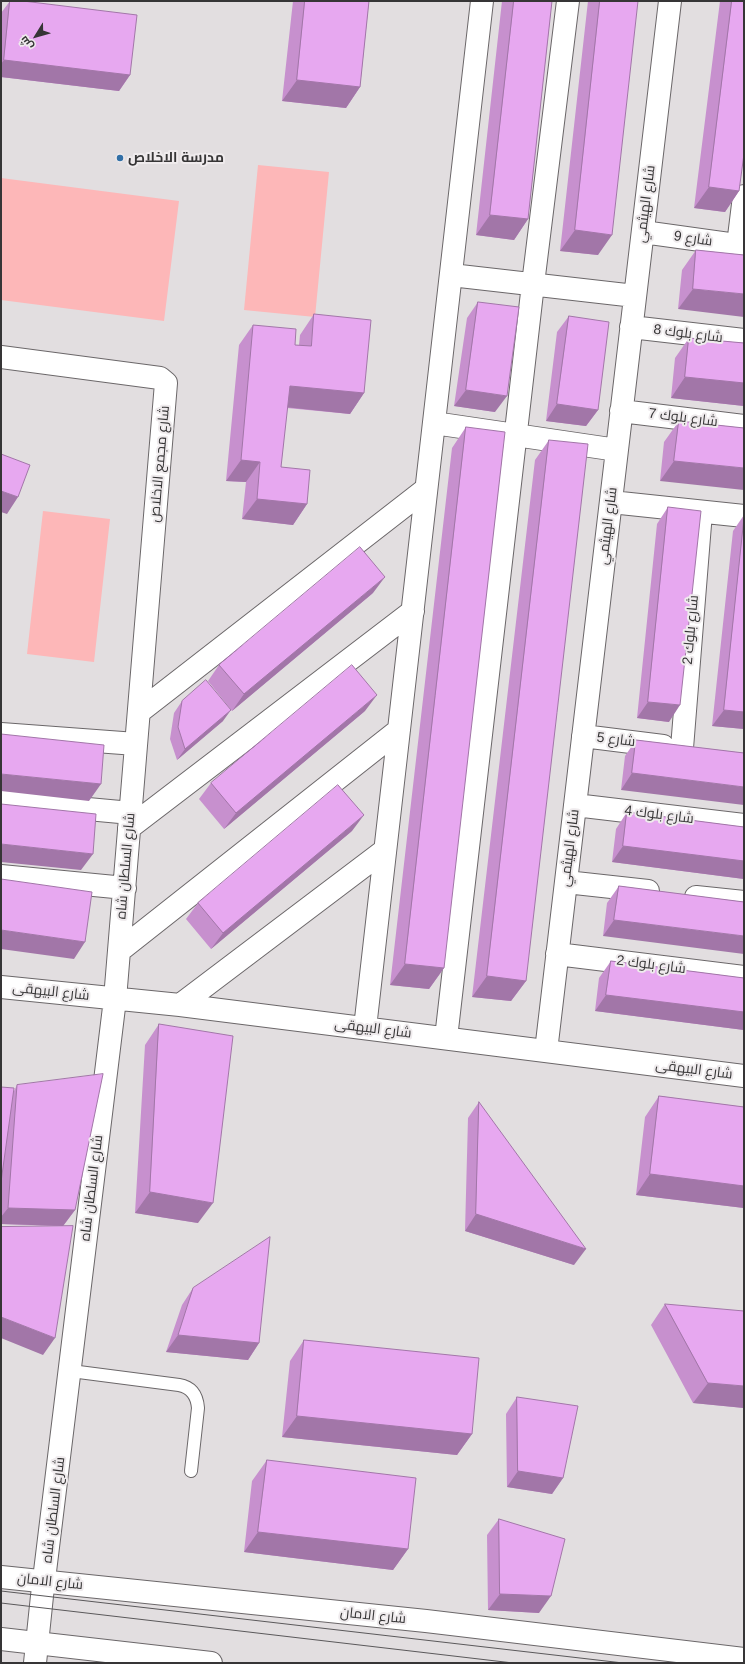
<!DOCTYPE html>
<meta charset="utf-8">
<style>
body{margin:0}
#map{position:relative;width:745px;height:1664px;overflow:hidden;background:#e2dee0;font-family:Helvetica,Cairo,sans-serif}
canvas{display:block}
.frame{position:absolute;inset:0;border:2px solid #363536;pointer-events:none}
.north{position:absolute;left:16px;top:16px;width:40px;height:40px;-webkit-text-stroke:3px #efebed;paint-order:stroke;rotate:233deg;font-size:11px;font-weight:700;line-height:16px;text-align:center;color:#363536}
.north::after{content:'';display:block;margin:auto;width:14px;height:18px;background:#363536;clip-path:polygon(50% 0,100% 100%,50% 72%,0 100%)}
</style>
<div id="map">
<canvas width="745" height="1664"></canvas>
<div class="frame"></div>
<div class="north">ش</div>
</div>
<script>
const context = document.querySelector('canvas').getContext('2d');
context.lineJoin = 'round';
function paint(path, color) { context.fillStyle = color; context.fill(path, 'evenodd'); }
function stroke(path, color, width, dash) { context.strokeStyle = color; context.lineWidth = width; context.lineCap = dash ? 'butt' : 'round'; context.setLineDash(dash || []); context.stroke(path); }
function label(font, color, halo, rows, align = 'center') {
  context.font = font + ' Helvetica,Cairo,sans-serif'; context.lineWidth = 4; context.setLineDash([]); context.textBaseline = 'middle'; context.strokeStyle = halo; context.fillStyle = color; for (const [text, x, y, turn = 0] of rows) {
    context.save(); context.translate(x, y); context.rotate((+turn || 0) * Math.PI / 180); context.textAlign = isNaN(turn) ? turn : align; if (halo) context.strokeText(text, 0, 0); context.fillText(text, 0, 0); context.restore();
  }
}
paint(new Path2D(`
 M 258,165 L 329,172 L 315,317 L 244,310 Z
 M 1,178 L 179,201 L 164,321 L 1,300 Z
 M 43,511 L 110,519 L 94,662 L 27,654 Z`), '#fdb7b8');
const service = new Path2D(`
 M 71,1371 L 179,1385 C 191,1387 197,1395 198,1408 L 191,1471`);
const minor = new Path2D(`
 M 643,232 L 744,246
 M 738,245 L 744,196
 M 451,275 L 635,296
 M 631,327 L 744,340
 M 1,357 L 160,378 L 166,383 L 115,999 L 42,1596 L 35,1663
 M 621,411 L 744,426
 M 434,423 L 617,450
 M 611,502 L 744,516
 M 139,712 L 426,489
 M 1,734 L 136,744
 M 583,736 L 663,746
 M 682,748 L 701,512
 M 1,801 L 131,813
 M 575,805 L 744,825
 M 129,828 L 413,611
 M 1,876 L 125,888
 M 566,882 L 648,891
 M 696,897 L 744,902
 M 119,951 L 399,730
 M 557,954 L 744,977
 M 1,987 L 180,1005 L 744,1076
 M 180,1005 L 385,850
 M 365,1028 L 482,1
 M 446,1038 L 533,284 L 568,1
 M 546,1051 L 670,1`);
const tertiary = new Path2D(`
 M 1,1577 L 426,1621 L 744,1659
 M 1,1639 L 211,1663`);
stroke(service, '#6b6769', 14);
stroke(minor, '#6b6769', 24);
stroke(tertiary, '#6b6769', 24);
stroke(service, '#fff', 12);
stroke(minor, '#fff', 22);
stroke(tertiary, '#fff', 22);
stroke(new Path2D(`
 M 1,1591 L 623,1663
 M 1,1603 L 513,1663`), '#5a585a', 1);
paint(new Path2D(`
 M 10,1 L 130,75 L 119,91 L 1,77 L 1,13 Z
 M 293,1 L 369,1 L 360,87 L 346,108 L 282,101 Z
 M 502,1 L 552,1 L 528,219 L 514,240 L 476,235 Z
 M 588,1 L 638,1 L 598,255 L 560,251 Z
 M 720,1 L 744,1 L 739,191 L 725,212 L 694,208 Z
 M 696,250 L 744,255 L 678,309 L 682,270 Z
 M 478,302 L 495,412 L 454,406 L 467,318 Z
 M 314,314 L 364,393 L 350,414 L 287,408 L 281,467 L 307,504 L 293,525 L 242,519 L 246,482 L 226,481 L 239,345 L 253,325 L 295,345 L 299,345 L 300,335 Z
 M 569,316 L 598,410 L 586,426 L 546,421 L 557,332 Z
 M 689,338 L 744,343 L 744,406 L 671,398 L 675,358 Z
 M 679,421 L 744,428 L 660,481 L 664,442 Z
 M 466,427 L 444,968 L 429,989 L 390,985 L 452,448 Z
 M 549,440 L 526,981 L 511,1001 L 472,997 L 535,460 Z
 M 668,507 L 669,722 L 637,718 L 657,524 Z
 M 744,515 L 744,729 L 712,726 L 733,531 Z
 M 373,593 L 232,711 L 208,681 L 219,665 Z
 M 182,701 L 223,721 L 177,760 L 170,739 L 174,713 Z
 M 365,711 L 224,829 L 199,799 L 211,783 Z
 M 636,740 L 744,753 L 621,790 L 625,756 Z
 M 627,812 L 744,827 L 744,879 L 612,862 L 616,829 Z
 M 352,831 L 211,949 L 186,919 L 198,903 Z
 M 619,886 L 744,902 L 603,936 L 607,903 Z
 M 611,961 L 744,978 L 744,1030 L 595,1011 L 599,978 Z
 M 159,1024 L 198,1223 L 135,1213 L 145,1045 Z
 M 17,1085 L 75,1210 L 63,1226 L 1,1224 L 1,1087 L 14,1091 Z
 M 659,1096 L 744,1107 L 744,1208 L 636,1195 L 645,1117 Z
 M 479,1102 L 574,1265 L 465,1231 L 468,1118 Z
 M 193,1288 L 259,1343 L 248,1360 L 166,1352 L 182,1305 Z
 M 665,1304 L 744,1408 L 693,1403 L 651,1325 Z
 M 304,1340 L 472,1434 L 457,1455 L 282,1437 L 290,1361 Z
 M 517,1397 L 563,1478 L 552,1494 L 507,1487 L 506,1414 Z
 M 267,1460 L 408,1549 L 393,1570 L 244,1552 L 252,1481 Z
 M 499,1519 L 539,1613 L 488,1610 L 487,1535 Z`), '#c790ce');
paint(new Path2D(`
 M 4,60 L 130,75 L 119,91 L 1,77 L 1,64 Z
 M 297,80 L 360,87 L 346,108 L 282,101 Z
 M 709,187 L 739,191 L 725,212 L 694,208 Z
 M 490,215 L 528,219 L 514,240 L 476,235 Z
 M 575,230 L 612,235 L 598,255 L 560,251 Z
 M 693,289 L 744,294 L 744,317 L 678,309 Z
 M 685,377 L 744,383 L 744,406 L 671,398 Z
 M 290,386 L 364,393 L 350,414 L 275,406 Z
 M 466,390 L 507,396 L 495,412 L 454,406 Z
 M 557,404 L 598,410 L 586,426 L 546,421 Z
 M 241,460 L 260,462 L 246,482 L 226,481 Z
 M 674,461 L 744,468 L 744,490 L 660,481 Z
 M 1,491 L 18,497 L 7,514 L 1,512 Z
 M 257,499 L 307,504 L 293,525 L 242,519 Z
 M 385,577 L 373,593 L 232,711 L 244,694 Z
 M 377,695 L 365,711 L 224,829 L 236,813 Z
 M 648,702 L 680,705 L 669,722 L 637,718 Z
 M 231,710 L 223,721 L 177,760 L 185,749 Z
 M 724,710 L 744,712 L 744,729 L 712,726 Z
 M 632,773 L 744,787 L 744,805 L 621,790 Z
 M 1,774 L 101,784 L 89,801 L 1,791 Z
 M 364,815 L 352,831 L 211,949 L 223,933 Z
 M 1,844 L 93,854 L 81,870 L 1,862 Z
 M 623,846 L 744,861 L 744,879 L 612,862 Z
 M 614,920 L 744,936 L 744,954 L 603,936 Z
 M 1,930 L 85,942 L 74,959 L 1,949 Z
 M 405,964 L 444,968 L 429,989 L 390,985 Z
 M 487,976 L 526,981 L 511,1001 L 472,997 Z
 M 606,995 L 744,1012 L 744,1030 L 595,1011 Z
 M 650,1174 L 744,1186 L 744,1208 L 636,1195 Z
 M 150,1192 L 213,1203 L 198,1223 L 135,1213 Z
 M 8,1208 L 75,1210 L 63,1226 L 1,1224 L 1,1217 Z
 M 476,1214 L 586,1249 L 574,1265 L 465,1231 Z
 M 1,1317 L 55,1338 L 43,1355 L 1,1338 Z
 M 178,1335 L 259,1343 L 248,1360 L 166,1352 Z
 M 708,1383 L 744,1386 L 744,1408 L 693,1403 Z
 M 297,1416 L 472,1434 L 457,1455 L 282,1437 Z
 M 518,1471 L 563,1478 L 552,1494 L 507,1487 Z
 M 258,1532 L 408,1549 L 393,1570 L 244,1552 Z
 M 500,1594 L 551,1596 L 539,1613 L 488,1610 Z`), '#a276a8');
const building = new Path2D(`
 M 10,1 L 23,1 L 137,15 L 130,75 L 4,60 Z
 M 305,1 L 369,1 L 360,87 L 297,80 Z
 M 514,1 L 552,1 L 528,219 L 490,215 Z
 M 600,1 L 638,1 L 612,235 L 575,230 Z
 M 732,1 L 744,1 L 744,154 L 739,191 L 709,187 Z
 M 696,250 L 744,255 L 744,294 L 693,289 Z
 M 478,302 L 519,307 L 507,396 L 466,390 Z
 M 314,314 L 371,320 L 364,393 L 290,386 L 281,467 L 310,470 L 307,504 L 257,499 L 260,462 L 241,460 L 253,325 L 296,329 L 295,345 L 311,346 Z
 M 569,316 L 609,322 L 598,410 L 557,404 Z
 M 689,338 L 744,343 L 744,383 L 685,377 Z
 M 679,421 L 744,428 L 744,468 L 674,461 Z
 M 466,427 L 505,432 L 444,968 L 405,964 Z
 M 549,440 L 588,444 L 526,981 L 487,976 Z
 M 1,454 L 30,465 L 18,497 L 1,491 Z
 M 668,507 L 701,511 L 680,705 L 648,702 Z
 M 744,518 L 744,712 L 724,710 Z
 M 360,547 L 385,577 L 244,694 L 219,665 Z
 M 352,665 L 377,695 L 236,813 L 211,783 Z
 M 206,680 L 231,710 L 185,749 L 178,727 L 182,701 Z
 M 1,734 L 104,745 L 101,784 L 1,774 Z
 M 636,740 L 744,753 L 744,787 L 632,773 Z
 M 338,785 L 364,815 L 223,933 L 198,903 Z
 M 1,804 L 96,814 L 93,854 L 1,844 Z
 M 627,812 L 744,827 L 744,861 L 623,846 Z
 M 1,879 L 92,892 L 85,942 L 1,930 Z
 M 619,886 L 744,902 L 744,936 L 614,920 Z
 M 611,961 L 744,978 L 744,1012 L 606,995 Z
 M 159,1024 L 233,1036 L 213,1203 L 150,1192 Z
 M 103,1074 L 75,1210 L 8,1208 L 17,1085 Z
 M 1,1087 L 14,1088 L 1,1182 Z
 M 659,1096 L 744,1107 L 744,1186 L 650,1174 Z
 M 479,1102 L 586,1249 L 476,1214 Z
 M 73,1226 L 55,1338 L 1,1317 L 1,1227 Z
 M 270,1237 L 259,1343 L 178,1335 L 193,1288 Z
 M 665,1304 L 744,1311 L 744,1386 L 708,1383 Z
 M 304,1340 L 479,1358 L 472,1434 L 297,1416 Z
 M 517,1397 L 578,1406 L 563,1478 L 518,1471 Z
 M 267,1460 L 416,1478 L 408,1549 L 258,1532 Z
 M 499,1519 L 565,1539 L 551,1596 L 500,1594 Z`);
paint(building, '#e7a8f0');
stroke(building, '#a276a8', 1);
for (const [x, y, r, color] of [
 [120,158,4,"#316fa6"]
]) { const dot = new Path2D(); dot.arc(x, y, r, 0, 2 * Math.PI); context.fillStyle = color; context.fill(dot); stroke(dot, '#efebed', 1.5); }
label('bold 14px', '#363536', '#efebed', [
 ["مدرسة الاخلاص",128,158]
], 'left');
label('14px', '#363536', '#efebed', [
 ["شارع الهيثمي",646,204,-83],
 ["شارع 9",693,239,8],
 ["شارع بلوك 8",688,334,7],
 ["شارع بلوك 7",683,418,7],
 ["شارع مجمع الاخلاص",160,464,-85],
 ["شارع الهيثمي",608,526,-83],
 ["شارع بلوك 2",691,630,-85],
 ["شارع 5",616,740,7],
 ["شارع بلوك 4",659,815,7],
 ["شارع الهيثمي",570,848,-83],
 ["شارع السلطان شاه",126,866,-85],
 ["شارع بلوك 2",651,965,7],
 ["شارع البيهقى",51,992,6],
 ["شارع البيهقى",373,1029,7],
 ["شارع البيهقى",694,1070,7],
 ["شارع السلطان شاه",92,1188,-83],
 ["شارع السلطان شاه",54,1510,-83],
 ["شارع الامان",50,1582,6],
 ["شارع الامان",373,1616,6]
]);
</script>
